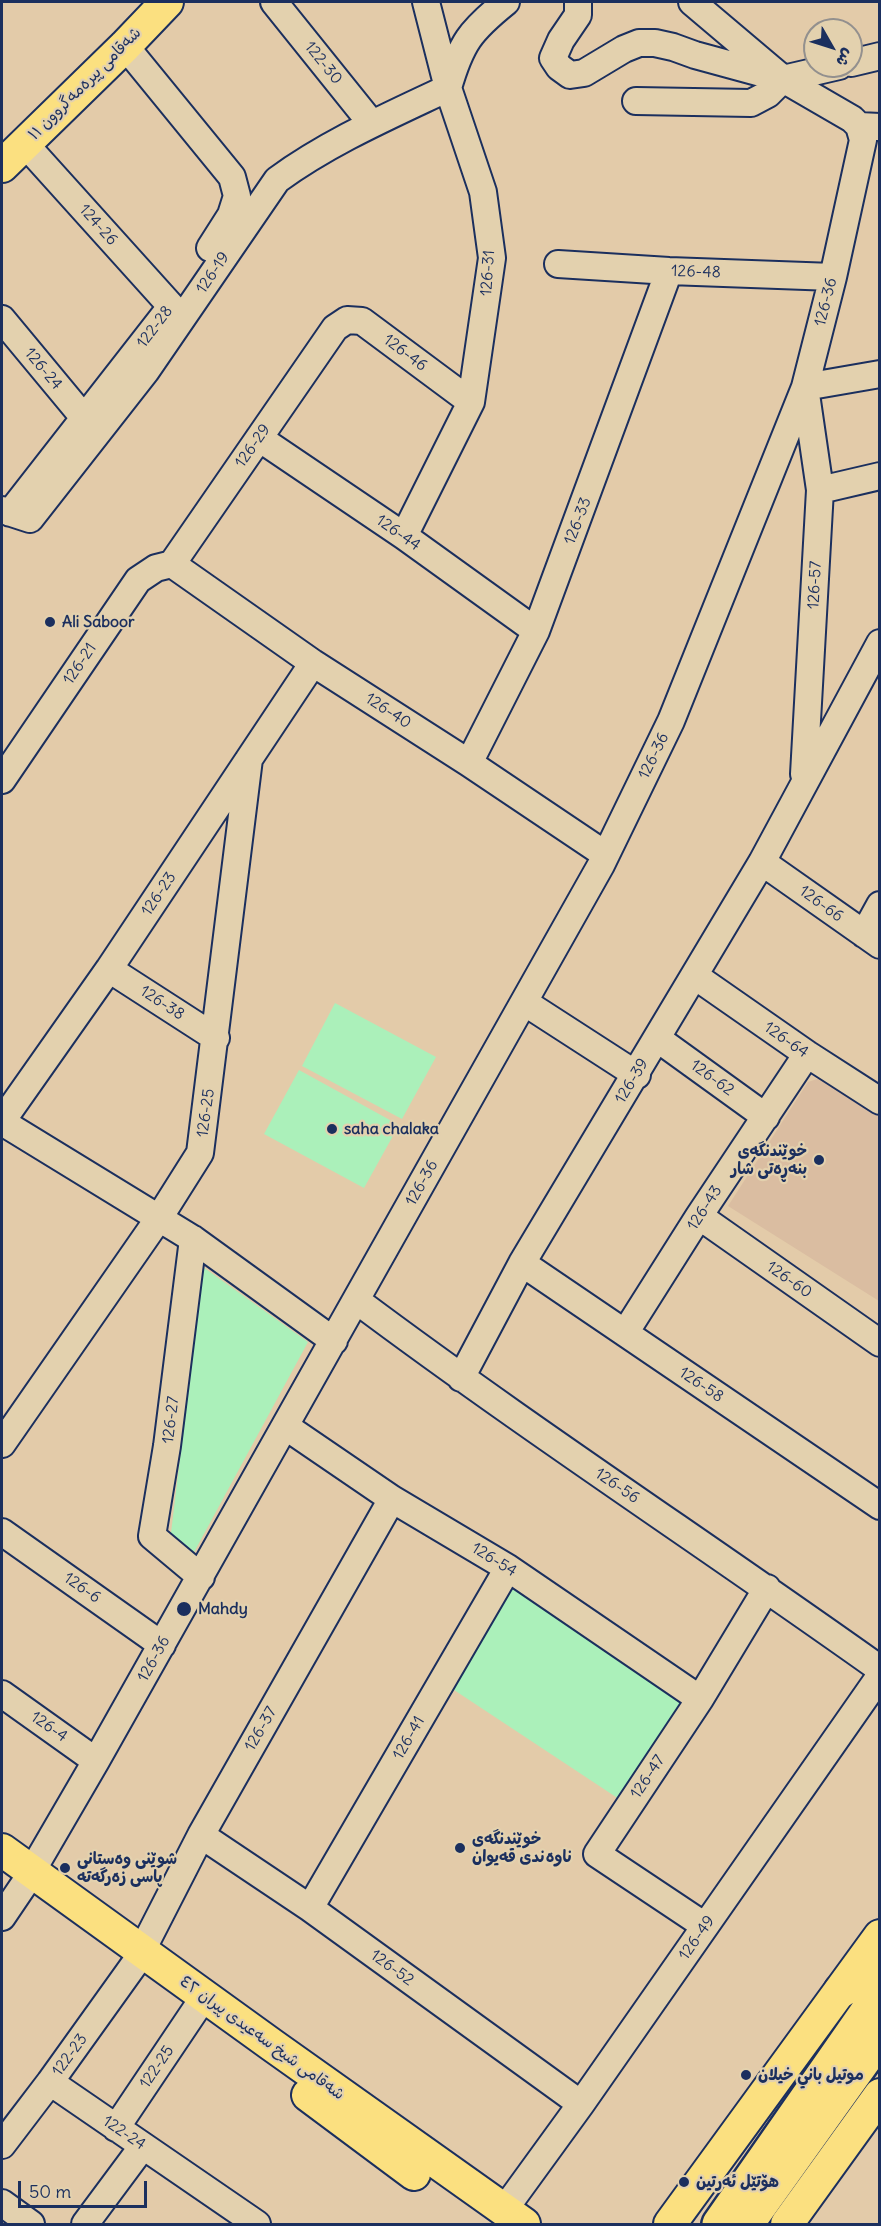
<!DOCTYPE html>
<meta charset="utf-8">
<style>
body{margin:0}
#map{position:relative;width:881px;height:2226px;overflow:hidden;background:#e3cba9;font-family:Delius,"Playpen Sans Arabic",sans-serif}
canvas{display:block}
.frame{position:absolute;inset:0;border:3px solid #1b2f5e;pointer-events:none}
.north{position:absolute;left:803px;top:18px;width:60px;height:60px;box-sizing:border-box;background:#e3d1ae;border:2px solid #93908e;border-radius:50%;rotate:129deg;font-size:16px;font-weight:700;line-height:24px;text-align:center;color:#1b2f5e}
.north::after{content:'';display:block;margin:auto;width:21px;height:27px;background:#1b2f5e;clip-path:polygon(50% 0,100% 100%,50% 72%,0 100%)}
.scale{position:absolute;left:18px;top:2181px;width:129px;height:27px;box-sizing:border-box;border:3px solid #1b2f5e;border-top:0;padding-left:8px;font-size:18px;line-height:21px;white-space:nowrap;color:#1b2f5e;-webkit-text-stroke:4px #e3d1ae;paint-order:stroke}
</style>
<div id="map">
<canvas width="881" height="2226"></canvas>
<div class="frame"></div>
<div class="north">ش</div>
<div class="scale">50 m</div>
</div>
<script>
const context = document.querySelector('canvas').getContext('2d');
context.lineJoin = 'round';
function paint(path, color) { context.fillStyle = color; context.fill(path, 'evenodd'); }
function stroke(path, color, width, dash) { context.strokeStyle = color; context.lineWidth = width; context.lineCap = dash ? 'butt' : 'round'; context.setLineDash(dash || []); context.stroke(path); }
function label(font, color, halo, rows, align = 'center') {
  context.font = font + ' Delius,"Playpen Sans Arabic",sans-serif'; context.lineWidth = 4.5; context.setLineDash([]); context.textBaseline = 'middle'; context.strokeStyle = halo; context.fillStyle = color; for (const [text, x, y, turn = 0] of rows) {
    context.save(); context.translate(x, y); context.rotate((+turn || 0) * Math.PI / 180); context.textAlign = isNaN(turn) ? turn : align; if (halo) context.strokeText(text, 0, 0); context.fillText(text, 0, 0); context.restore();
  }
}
paint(new Path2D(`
 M 823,1077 L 879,1113 L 879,1301 L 728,1206 L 808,1082 Z`), '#dabda1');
paint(new Path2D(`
 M 335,1003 L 436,1057 L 402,1119 L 302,1066 Z
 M 299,1070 L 399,1125 L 364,1188 L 264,1134 Z
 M 203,1267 L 308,1342 L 192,1556 L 170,1541 Z
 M 513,1584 L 684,1702 L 622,1801 L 448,1686 Z`), '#abf0ba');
const minor = new Path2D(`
 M 274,2 L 372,124
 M 578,2 L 578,15 L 561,40 L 553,58 L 559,67 L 570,75 L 584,73 L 624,49 L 639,43 L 655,43 L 673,47 L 695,55 L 783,79 L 839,66
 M 692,2 L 783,79 L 852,119 L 859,126 L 880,127
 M 125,46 L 232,177 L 237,196 L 231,215 L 210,248
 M 851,63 L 880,56
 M 448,88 C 461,43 470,31 506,2
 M 636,101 L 751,103 L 768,94 L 783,79
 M 25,144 L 171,306
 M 558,264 L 669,271 L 833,277
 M 2,319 L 85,419
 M 259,438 L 404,536 L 536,631
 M 820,490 L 880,476
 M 2,510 L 30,519 L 146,371 L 277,180 C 329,142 389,116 448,88
 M 10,513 L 170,308
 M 404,536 L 471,402 L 492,258 L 483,192 L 448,88 L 426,2
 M 172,564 L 313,663 L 469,763 L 606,855
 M 172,564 L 335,328 L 347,320 L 362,321 L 471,402
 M 469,763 L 536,631 L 669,271
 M 804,774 L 820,490 L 805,387 L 880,374
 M 2,780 L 138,580 L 156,568 L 172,564
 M 762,862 L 880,945
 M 864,934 L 880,905
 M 109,969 L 216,1038
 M 695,976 L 807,1054 L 880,1101
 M 524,1002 L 637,1075
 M 658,1039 L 766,1117
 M 2,1121 L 109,969 L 313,663
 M 2,1122 L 193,1239 L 334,1341
 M 699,1216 L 880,1343
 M 193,1239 L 167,1446 L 152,1536 L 201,1577
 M 522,1263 L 880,1506
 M 356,1300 C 527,1428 706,1545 880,1669
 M 625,1333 L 699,1216 L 807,1054
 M 461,1378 L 522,1263 L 762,862 L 880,643
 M 285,1426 L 392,1499 L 508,1568 L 700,1699
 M 2,1444 L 159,1218 L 200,1153 L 249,759
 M 2,1532 L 162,1645
 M 2,1694 L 96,1761
 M 201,1835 L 310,1908 L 581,2104
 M 310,1908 L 508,1568
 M 2,1917 L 25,1883 L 96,1761 L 601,865 L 671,721 L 805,387 L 833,277 L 863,140 L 859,126
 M 705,1926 L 597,1854 L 700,1699 L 767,1588
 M 50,2082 L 257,2224
 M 116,2128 L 198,2006
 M 2,2145 L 50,2082 L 136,1962 L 201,1835 L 392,1499
 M 512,2199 L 581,2104 L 880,1676
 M 2,2203 L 31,2224
 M 85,2224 L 143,2146`);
const major = new Path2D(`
 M 2,166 L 125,46 L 167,2
 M 2,1850 L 272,2045 L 524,2224
 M 308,2095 L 414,2174
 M 670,2224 L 880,1936
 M 787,2224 L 880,2095`);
const highway = new Path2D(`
 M 841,1991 L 880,1965
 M 719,2224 L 880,1993
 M 747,2224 L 880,2038`);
stroke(minor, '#1b2f5e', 30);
stroke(major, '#1b2f5e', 36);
stroke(highway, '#1b2f5e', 38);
stroke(minor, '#e3d1ae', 26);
stroke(major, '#fbe080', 32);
stroke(highway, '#fbe080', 33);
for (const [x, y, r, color] of [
 [50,622,6,"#1b2f5e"],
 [332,1129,6,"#1b2f5e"],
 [819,1160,6,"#1b2f5e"],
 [184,1609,8,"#1b2f5e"],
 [460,1848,6,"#1b2f5e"],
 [65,1868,6,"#1b2f5e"],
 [746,2075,6,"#1b2f5e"],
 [684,2182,6,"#1b2f5e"]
]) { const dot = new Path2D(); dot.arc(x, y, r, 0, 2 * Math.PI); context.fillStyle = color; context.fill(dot); stroke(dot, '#e3d1ae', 2); }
label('16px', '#1b2f5e', '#e3d1ae', [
 ["122-30",323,63,51],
 ["شەقامی پیرەمەگروون ١١",85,84,-45],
 ["124-26",98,225,48],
 ["126-48",696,272,2],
 ["126-19",213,273,-56],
 ["126-31",488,273,-86],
 ["126-36",826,302,-76],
 ["122-28",155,327,-53],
 ["126-46",405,353,37],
 ["126-24",43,369,50],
 ["126-29",253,446,-55],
 ["126-33",578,521,-69],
 ["126-44",398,533,35],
 ["126-57",815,585,-87],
 ["126-21",80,664,-56],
 ["126-40",388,711,33],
 ["126-36",654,756,-64],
 ["126-23",159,894,-56],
 ["126-66",821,904,36],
 ["126-38",162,1003,33],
 ["126-64",786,1040,35],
 ["126-62",712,1078,36],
 ["126-39",632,1081,-59],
 ["126-25",206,1113,-82],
 ["126-36",422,1183,-61],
 ["126-43",705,1208,-57],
 ["126-60",789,1280,35],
 ["126-58",701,1385,34],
 ["126-27",171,1420,-83],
 ["126-56",617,1486,34],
 ["126-54",494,1560,32],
 ["126-6",82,1588,35],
 ["126-36",154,1659,-61],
 ["126-4",49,1727,35],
 ["126-37",261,1729,-60],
 ["126-41",409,1738,-60],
 ["126-47",648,1777,-56],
 ["126-49",697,1938,-55],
 ["126-52",392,1968,36],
 ["شەقامی شیخ سەعیدی پیران ٤٢",262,2038,36],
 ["122-23",70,2055,-54],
 ["122-25",157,2067,-56],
 ["122-24",124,2133,34]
]);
label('bold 16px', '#1b2f5e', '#e3d1ae', [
 ["Ali Saboor",62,622],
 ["saha chalaka",344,1129],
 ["خوێندنگەی",807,1151,"right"],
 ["بنەڕەتی شار",807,1169,"right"],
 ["Mahdy",198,1609],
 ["خوێندنگەی",472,1839],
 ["ناوەندی قەیوان",472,1857],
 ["شوێنی وەستانی",77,1859],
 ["پاسی زەرگەتە",77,1877],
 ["موتيل باني خيلان",758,2075],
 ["هۆتێل ئەرتین",696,2182]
], 'left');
</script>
